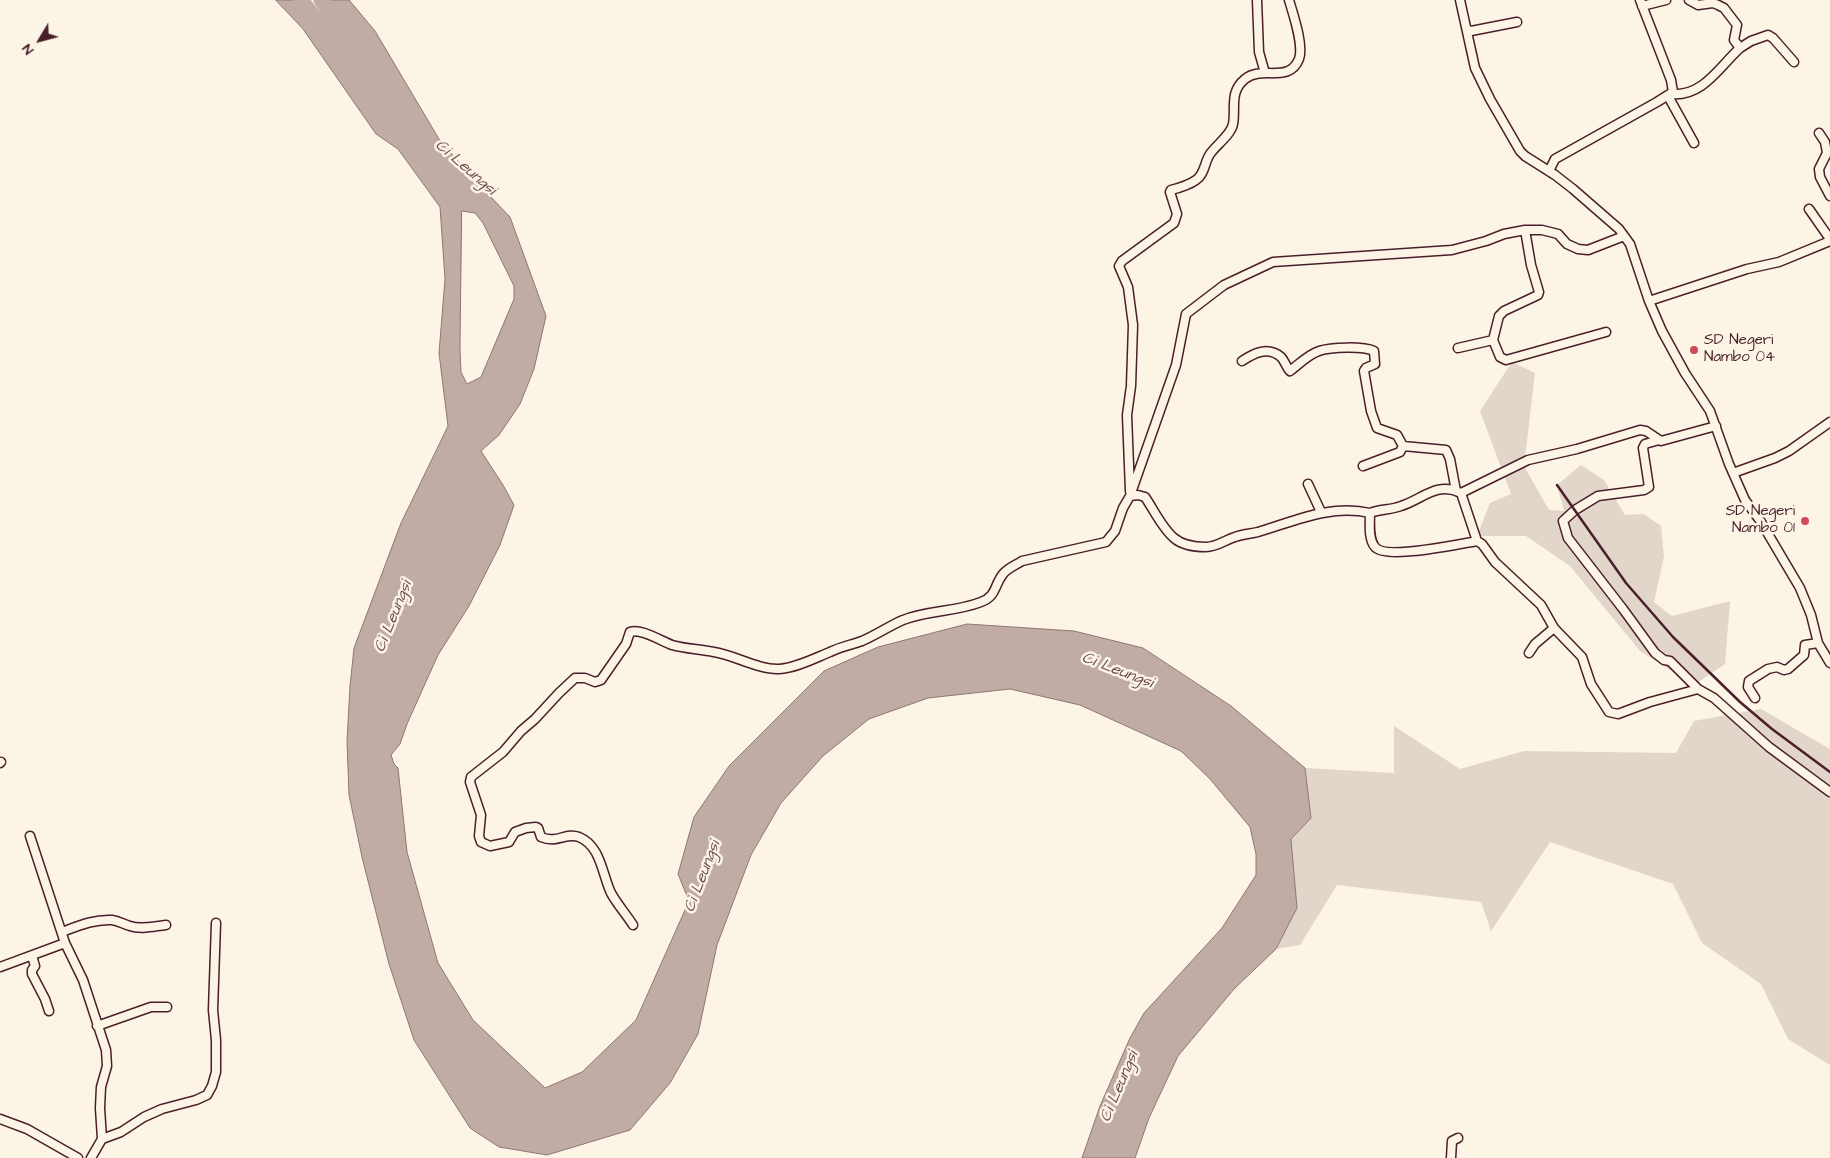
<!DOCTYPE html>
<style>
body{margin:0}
#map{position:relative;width:1830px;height:1158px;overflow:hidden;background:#fcf5e5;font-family:"Architects Daughter",sans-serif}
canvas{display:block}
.north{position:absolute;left:15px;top:15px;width:50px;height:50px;-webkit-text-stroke:4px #fcf5e5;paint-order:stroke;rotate:233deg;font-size:14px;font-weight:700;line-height:20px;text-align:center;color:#4a1f2b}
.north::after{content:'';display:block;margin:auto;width:18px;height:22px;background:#4a1f2b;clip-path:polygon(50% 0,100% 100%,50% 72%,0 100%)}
</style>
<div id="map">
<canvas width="1830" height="1158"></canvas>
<div class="north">N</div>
</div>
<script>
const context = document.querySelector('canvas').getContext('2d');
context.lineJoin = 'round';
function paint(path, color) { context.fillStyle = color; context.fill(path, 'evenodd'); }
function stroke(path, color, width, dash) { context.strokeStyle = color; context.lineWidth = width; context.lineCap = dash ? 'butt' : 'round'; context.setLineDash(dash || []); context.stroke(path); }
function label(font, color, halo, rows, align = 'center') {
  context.font = font + ' "Architects Daughter",sans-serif'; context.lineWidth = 5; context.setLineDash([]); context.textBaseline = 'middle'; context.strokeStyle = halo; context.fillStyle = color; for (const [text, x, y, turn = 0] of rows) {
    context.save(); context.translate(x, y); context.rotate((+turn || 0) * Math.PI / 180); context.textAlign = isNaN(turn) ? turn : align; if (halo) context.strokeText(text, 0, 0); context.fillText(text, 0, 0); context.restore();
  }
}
paint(new Path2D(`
 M 1512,362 L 1535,373 L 1524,466 L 1549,510 L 1564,511 L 1557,485 L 1581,465 L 1604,480 L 1625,515 L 1644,514 L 1661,526 L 1664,556 L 1654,602 L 1672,616 L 1730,601 L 1725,664 L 1694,685 L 1640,651 L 1570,566 L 1526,536 L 1477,536 L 1490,503 L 1511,494 L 1480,411 Z
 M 1761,709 L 1830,749 L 1830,1065 L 1788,1039 L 1761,984 L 1702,943 L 1673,884 L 1550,842 L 1491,931 L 1481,902 L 1337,885 L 1300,945 L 1276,949 L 1297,908 L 1291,839 L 1311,818 L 1305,768 L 1394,773 L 1394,726 L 1460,769 L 1524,751 L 1676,753 L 1694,721 Z`), '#e2d5ca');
const water = new Path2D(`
 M 276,0 L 301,0 L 319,22 L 341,45 C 345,29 330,12 321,0 L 349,0 L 375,31 L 439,139 L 468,173 L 510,217 L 546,316 L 534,369 L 520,404 L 499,435 L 481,451 L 503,485 L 514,505 L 500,545 L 469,606 L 438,655 L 407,724 L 400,744 L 391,755 L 394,764 L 398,768 L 407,852 L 438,963 L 473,1020 L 545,1088 L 582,1072 L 636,1020 L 689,901 L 678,874 L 694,817 L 729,766 L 824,671 L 878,647 L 967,624 L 1074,631 L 1143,648 L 1231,706 L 1305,768 L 1311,818 L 1291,839 L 1297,908 L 1276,949 L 1234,989 L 1178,1056 L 1149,1118 L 1135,1158 L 1082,1158 L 1100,1106 L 1130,1038 L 1144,1013 L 1222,928 L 1256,875 L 1256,854 L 1250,827 L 1210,779 L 1181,751 L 1080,705 L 1010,689 L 928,698 L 869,719 L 823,756 L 781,803 L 751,855 L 717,945 L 698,1034 L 670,1083 L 630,1130 L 547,1155 L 499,1147 L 470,1128 L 414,1040 L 389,964 L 362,857 L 349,795 L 347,741 L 350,686 L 354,648 L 401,523 L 448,426 L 439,353 L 445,279 L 440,207 L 398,149 L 376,134 L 303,29 ZM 462,211 L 475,213 L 483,223 L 514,286 L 514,299 L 481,377 L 467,384 L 461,372 L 460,348 Z`);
paint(water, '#c0aca5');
stroke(water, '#917474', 1);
stroke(new Path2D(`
 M 301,0 L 319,22 L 341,45 L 350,60
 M 321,0 C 330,12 344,29 341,45`), '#c0aca5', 15);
const minor = new Path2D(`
 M 1257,0 L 1259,52 L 1265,73
 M 1460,0 L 1475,68 L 1490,99 L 1520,151 L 1525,156 L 1555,175 L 1573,189 L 1619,229 L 1630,244 L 1649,301 L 1662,331 L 1685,373 L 1710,411 L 1729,464 L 1745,500 L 1761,522 L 1800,588 L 1811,615 L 1818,643 L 1830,663
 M 1689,0 L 1698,5 L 1713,3 L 1718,5 L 1724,8 L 1737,25 L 1734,40 L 1740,48 L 1751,41 L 1768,35 L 1773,38 L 1794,62
 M 1642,6 L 1666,0
 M 1467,30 L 1471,31 L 1517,22
 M 1671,94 C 1703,97 1719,67 1740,48
 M 1668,96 L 1694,143
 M 1819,133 L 1825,142 L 1827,153 L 1819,169 L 1820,177 L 1830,196
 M 1549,171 L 1555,159 L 1657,102 L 1673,92 L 1671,80 L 1640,0
 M 1809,209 L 1830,239
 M 1649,301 L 1747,269 L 1779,262 L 1830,241
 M 1493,340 L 1500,357 L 1506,360 L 1606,332
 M 1458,348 L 1493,340 L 1499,316 L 1504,311 L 1538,295 L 1539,292 L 1531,265 L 1525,230
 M 1242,361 C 1254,353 1268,346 1281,357 C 1285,361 1286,367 1290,371 C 1299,364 1309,354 1319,351 C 1331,347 1363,346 1374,351 L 1375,364 L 1366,368 L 1364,371 L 1371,411 L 1377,428 L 1397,435 L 1403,446 L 1446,450 L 1450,459 L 1456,491
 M 1659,440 L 1645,444 L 1643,448 L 1649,487 L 1644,490 L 1598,496 L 1575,510 L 1563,521 L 1568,538 L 1623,609 L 1655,653 L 1664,660 L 1670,661 L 1698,689
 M 1363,466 L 1400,452 L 1403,446
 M 1733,473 L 1775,458 L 1789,451 L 1830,422
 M 1308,484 L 1321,512
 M 1130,491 L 1127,415 L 1131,386 L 1133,325 L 1128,287 L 1119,266 L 1122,261 L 1174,223 L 1177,214 L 1170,192 L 1171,190 C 1179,188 1189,185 1196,180 C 1205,174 1204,163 1210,154 C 1216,145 1231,135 1233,124 C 1236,108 1229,92 1245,79 C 1262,65 1289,84 1299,59 C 1304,45 1293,14 1289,0
 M 1461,493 L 1477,541
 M 1130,496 L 1176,365 L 1186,314 L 1224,285 L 1273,262 L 1452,250 L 1486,241 L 1504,234 L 1525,230 L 1542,230 L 1558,234 L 1567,244 L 1578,249 L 1588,250 L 1624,236
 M 1370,513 C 1380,509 1391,510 1401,506 C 1423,499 1437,481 1461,493 L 1528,460 L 1577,449 L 1640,430 L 1646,431 L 1661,441 L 1716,426
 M 1529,653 L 1535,644 L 1554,628
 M 1755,698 L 1748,687 L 1749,681 L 1768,669 L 1777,667 L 1784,670 L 1788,669 L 1804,655 L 1805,645 L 1818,643
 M 0,763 L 1,762
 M 30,836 L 65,943 L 83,980 L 106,1050 L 107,1066 L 101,1087 L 100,1108 L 102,1139
 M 633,925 C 626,914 617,904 611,893 C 602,874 601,846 579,837 C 565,832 558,844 541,837 L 538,828 L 536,827 L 526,828 L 515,832 L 509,842 L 490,846 L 481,842 L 479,836 L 481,815 L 470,782 L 471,777 L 503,752 L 521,731 L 535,719 L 559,693 L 575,678 L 585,678 L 595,682 L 601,680 L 626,644 L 630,632 C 641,628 661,641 672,645 C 686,649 700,649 714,652 C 734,655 759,670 779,669 C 796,668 815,658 830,652 C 840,647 851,645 862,641 C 876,635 889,626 903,620 C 928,610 956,612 981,602 C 997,596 994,585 1003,574 C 1008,568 1016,565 1022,561 L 1106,542 L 1115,531 L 1123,508 L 1130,496 L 1138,495 L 1145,497 C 1154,510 1162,528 1174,538 C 1182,545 1196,547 1206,547 C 1217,547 1225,540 1235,537 C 1242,534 1250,534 1258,532 C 1295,521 1331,504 1370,513 C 1370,523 1368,539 1375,547 C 1385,560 1460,544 1477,541 L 1482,544 L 1495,562 L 1541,605 L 1554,628 L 1582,657 L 1591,684 L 1609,712 L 1618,714 L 1650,702 L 1698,689 L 1714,698 L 1769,747 L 1830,792
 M 62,932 C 78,926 94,919 112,920 C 119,921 123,924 130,926 C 141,930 155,926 166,925
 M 32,956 L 35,966 L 32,970 L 32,974 L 45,999 L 49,1011
 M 0,967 L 65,943
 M 97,1026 L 151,1007 L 167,1007
 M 0,1119 L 27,1129 L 78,1158
 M 91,1158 L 102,1139 L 121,1132 L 144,1117 L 162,1109 L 196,1100 L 207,1095 L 212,1086 L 216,1072 L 216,1040 L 213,1010 L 216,923
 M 1451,1158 L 1452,1141 L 1458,1138`);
stroke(minor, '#4a1f2b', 11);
stroke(minor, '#fcf5e5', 8);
stroke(new Path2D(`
 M 1557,485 L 1626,583 L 1673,637 L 1740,702 L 1772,729 L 1830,772`), '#4a1f2b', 2.5);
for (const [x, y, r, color] of [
 [1694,350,5,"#d1495b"],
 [1805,521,5,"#d1495b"]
]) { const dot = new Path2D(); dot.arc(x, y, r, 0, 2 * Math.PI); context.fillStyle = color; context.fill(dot); stroke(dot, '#fcf5e5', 2); }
label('15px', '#4a1f2b', '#fcf5e5', [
 ["SD Negeri",1704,341],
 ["Nambo 04",1704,358],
 ["SD Negeri",1795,512,"right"],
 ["Nambo 01",1795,529,"right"]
], 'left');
label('italic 16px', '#6d4950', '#fcf5e5', [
 ["Ci Leungsi",465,168,41],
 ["Ci Leungsi",394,617,-68],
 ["Ci Leungsi",1117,671,21],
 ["Ci Leungsi",703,877,-69],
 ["Ci Leungsi",1120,1087,-67]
]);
</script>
